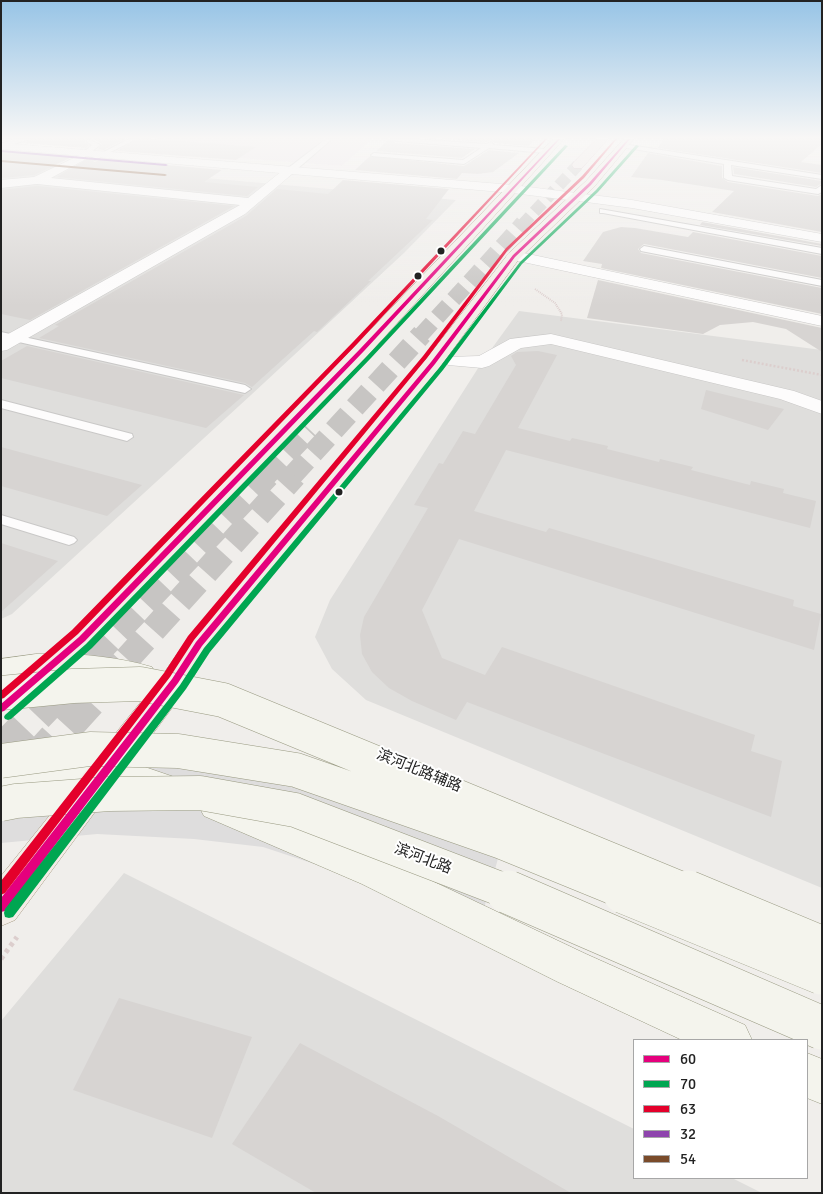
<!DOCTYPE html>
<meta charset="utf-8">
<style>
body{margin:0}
#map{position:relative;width:823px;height:1194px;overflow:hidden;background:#f0eeeb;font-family:Signika,sans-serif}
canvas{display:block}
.frame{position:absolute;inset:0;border:2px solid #222;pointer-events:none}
.legend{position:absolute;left:633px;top:1039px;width:175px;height:140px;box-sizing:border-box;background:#fff;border:1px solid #a7a7a7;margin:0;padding:6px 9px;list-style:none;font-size:15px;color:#222}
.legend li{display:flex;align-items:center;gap:10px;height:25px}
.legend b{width:25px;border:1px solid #a7a7a7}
</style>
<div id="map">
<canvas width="823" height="1194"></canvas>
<div class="frame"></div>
<ul class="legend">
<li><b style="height:6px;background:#e5007d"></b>60</li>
<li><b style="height:6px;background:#00a651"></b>70</li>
<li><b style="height:6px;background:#e4002b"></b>63</li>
<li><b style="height:6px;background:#8e44ad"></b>32</li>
<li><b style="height:6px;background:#7a4b2a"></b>54</li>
</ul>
</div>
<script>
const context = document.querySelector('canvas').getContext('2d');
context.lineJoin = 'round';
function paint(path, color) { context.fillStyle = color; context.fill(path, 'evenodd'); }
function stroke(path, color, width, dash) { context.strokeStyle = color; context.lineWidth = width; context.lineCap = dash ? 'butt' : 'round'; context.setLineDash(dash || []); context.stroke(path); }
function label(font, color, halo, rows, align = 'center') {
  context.font = font + ' Signika,"Noto Sans SC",sans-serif'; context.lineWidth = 4; context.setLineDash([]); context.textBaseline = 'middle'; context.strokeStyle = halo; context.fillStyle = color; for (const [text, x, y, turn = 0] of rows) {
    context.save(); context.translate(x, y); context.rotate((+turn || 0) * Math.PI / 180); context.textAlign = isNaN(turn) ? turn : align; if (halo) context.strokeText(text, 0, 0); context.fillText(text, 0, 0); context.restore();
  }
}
paint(new Path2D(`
 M 1,160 L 456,200 L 404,253 L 251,395 L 12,614 L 1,619 Z
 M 519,311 L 822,350 L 822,888 L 366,700 L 332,669 L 315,637 L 330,600 L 482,362 Z
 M 124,873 L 634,1129 L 634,1178 L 732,1178 L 762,1193 L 1,1193 L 1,1021 Z`), '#dfdedc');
paint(new Path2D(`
 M 125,139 L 372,139 L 342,166 L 108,148 Z`), '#ede4e9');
paint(new Path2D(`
 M 170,760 L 289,783 L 499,855 L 481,919 L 263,847 L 194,839 L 97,834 L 1,843 L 1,780 Z`), '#dedddd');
paint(new Path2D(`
 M 32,138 L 86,138 L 85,142 L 89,145 L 86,148 L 24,143 Z
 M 92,138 L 126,138 L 104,150 L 98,149 L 102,144 Z
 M 138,138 L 146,138 L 256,147 L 236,160 L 117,151 Z
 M 390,138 L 396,143 L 475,149 L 462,158 L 376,151 Z
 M 434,138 L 537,138 L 528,146 L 495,143 L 490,140 L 486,142 Z
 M 664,138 L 822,138 L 822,144 L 801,162 L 822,165 L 822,173 L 658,148 Z
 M 489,150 L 519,153 L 493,172 L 478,174 L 462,173 L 457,179 L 355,170 L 370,156 L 464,166 Z
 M 1,151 L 72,157 L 34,175 L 1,178 Z
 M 648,153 L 722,166 L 722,178 L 728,182 L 818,196 L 822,194 L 822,232 L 712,212 L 734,191 L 662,180 L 631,177 Z
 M 88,158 L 95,162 L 100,159 L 222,170 L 204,182 L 258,187 L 247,196 L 57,177 Z
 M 733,167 L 822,181 L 822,183 L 816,187 L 734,174 Z
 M 343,180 L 449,189 L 426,219 L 433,220 L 368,281 L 371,281 L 317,332 L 314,331 L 252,387 L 245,383 L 39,338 L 59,326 L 55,325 L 246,216 L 277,189 L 328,194 Z
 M 37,186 L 234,206 L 30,320 L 1,314 L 1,190 Z
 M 702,222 L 822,244 L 822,246 L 700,225 Z
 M 621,227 L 635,228 L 688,237 L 693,232 L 822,256 L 822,278 L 644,244 L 638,249 L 641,253 L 822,288 L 822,314 L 601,268 L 602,264 L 583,261 L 603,232 Z
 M 598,280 L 822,328 L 822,352 L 786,329 L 753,322 L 720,325 L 703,334 L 587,318 Z
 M 27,346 L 244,395 L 206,428 L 1,378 L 1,361 Z
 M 538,351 L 557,355 L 518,428 L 570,441 L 572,438 L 608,446 L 607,449 L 659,462 L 660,459 L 693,467 L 691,470 L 750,485 L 751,481 L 784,489 L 783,493 L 816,501 L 810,528 L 506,450 L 474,511 L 546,532 L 549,528 L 794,600 L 793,606 L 821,614 L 814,650 L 459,539 L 422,610 L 442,658 L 485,675 L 502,647 L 755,735 L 751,751 L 782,761 L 771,817 L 467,702 L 456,720 L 412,701 L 389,688 L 372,672 L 362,654 L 360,635 L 364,617 L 428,508 L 414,505 L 439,463 L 443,464 L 463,431 L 475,434 L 516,365 L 511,356 L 517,352 Z
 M 706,390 L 784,409 L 768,430 L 701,409 Z
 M 1,447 L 142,485 L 107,516 L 1,486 Z
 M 1,543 L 58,561 L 1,612 Z
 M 119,998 L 252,1037 L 212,1138 L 73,1090 Z
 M 300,1043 L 438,1116 L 571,1193 L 316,1193 L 232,1144 Z`), '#d7d4d2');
stroke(new Path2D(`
 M 522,225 L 578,165`), '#c7c5c3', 12, [12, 6]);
stroke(new Path2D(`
 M 421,335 L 523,223`), '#c7c5c3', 16, [16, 8]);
stroke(new Path2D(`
 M 266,476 L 310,430
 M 292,476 L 422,334`), '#c7c5c3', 21, [21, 10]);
stroke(new Path2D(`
 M 91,659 L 267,475
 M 127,659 L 294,475`), '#c7c5c3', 26, [26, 13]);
stroke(new Path2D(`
 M 1,752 L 92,657
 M 32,764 L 129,657`), '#c7c5c3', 34, [34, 17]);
const service = new Path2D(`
 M 14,139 L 30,139 L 1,148 L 1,144 Z
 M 129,139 L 136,139 L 95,160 L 90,159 Z
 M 326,139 L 332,139 L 289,176 L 283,176 L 283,172 Z
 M 393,139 L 414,139 L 486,144 L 491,142 L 494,145 L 545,149 L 548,151 L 545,153 L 489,148 L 464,164 L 372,156 L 371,155 L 374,153 L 463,160 L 481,148 L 396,141 Z
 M 87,140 L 91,140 L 100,145 L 82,159 L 78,159 L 78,157 L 92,145 L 87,142 Z
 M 623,144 L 822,175 L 822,179 L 731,165 L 732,176 L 816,189 L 822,185 L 822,192 L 818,194 L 728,180 L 724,178 L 724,164 L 621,147 L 621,145 Z
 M 600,209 L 822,248 L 822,254 L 603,213 L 600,213 Z
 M 644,246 L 822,280 L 822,286 L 641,251 L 640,249 Z
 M 1,332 L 245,385 L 251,389 L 245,393 L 1,338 Z
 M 1,400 L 132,434 L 133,437 L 127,441 L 1,408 Z
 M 1,515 L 74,537 L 77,540 L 74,543 L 69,545 L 1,524 Z`);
const minor = new Path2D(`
 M 80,155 L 86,158 L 84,160 L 51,178 L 248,198 L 282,171 L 286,170 L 292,174 L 245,214 L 7,350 L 1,351 L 1,338 L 240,205 L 37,184 L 1,188 L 1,180 L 34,177 Z
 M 576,193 L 632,200 L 822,234 L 822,242 L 632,208 L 571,200 L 570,197 Z
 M 514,251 L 822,316 L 822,326 L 509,259 L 506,256 L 509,253 Z
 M 551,334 L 794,391 L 822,401 L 822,414 L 780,399 L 551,344 L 521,348 L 489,366 L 482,368 L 448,365 L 446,361 L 448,357 L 479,356 L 510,339 Z`);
const tertiary = new Path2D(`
 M 1,143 L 513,185 L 576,193 L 582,197 L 576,201 L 513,193 L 1,149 Z`);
const secondary = new Path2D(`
 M 36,654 C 74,653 115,656 152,667 L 156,675 L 152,683 C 132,689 108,680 87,678 C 58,675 30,676 1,681 L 1,659 Z
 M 105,758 L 139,765 L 177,778 L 182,788 L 177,798 L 165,803 L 139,793 L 105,786 L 1,796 L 1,767 Z
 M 216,790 L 388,860 L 586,954 L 745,1025 L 752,1040 L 682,1040 L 558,982 L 362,884 L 204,816 L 198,805 L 204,794 Z
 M 807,1053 L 822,1059 L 822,1104 L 807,1098 Z`);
const primary = new Path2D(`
 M 553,139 L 564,139 L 369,354 L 92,646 L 29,703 L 18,707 L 7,703 L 2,695 L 7,687 L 72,632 L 355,346 Z
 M 624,139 L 634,139 L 594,187 L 519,259 L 440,367 L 209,651 L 186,689 L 15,920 L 1,926 L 1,876 L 164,673 L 189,637 L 426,359 L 509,253 L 586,181 Z`);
const trunk = new Path2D(`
 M 597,139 L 608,139 L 582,168 L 574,168 L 572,165 L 574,162 Z`);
stroke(service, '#c9c8c7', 2);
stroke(minor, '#c9c8c7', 1);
stroke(tertiary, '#c9c8c7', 1);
stroke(secondary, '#999a82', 1);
stroke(primary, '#a79c86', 1);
stroke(trunk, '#c5a2ac', 1);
stroke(new Path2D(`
 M 535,289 L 555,303 L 562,314 L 561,321`), '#dccecd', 2, [1, 1]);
stroke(new Path2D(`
 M 742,360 L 822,375`), '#dccecd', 2.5, [2, 2]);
stroke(new Path2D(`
 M 1,959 L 17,937`), '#dccecd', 5, [4, 4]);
paint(service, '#fdfcfc');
paint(minor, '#fdfcfc');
paint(tertiary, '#fdfcfc');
paint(secondary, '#f4f4ed');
paint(primary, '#f3ede7');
paint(trunk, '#f0e6e4');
const secondaryBridgeFar1 = new Path2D(`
 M 1,693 L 73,686 L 140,684 L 223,700 L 691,893
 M 1,761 L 90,749 L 178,751 L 296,770 L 502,842 L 627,893
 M 1,804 L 16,801 L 109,794 L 200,793 L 295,810 L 511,893`);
const secondaryBridge = new Path2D(`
 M 508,892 L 822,1028
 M 624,892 L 822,973
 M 688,892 L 822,948`);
stroke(secondaryBridgeFar1, '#999a82', 35, []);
stroke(secondaryBridge, '#999a82', 44, []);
stroke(secondaryBridgeFar1, '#f4f4ed', 34);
stroke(secondaryBridge, '#f4f4ed', 43);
paint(new Path2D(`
 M 558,139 L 560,139 L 364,351 L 85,641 L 4,711 L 1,712 L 1,704 L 79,637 L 360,349 Z
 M 628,139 L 630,139 L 591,185 L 515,257 L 435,364 L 202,646 L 178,683 L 5,911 L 1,912 L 1,898 L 172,679 L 196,642 L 431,362 L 513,255 L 589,183 Z`), '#e5007d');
paint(new Path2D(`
 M 565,145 L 568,146 L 371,358 L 92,648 L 11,719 L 8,720 L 5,719 L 4,717 L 5,715 L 86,644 L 367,356 Z
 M 636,145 L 639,146 L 598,192 L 522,264 L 443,370 L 210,652 L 186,689 L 13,917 L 9,918 L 5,917 L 4,913 L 5,909 L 180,685 L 204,648 L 439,368 L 520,262 L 596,190 Z`), '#00a651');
paint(new Path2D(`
 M 545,139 L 547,139 L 357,344 L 78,634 L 4,698 L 1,699 L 1,691 L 72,630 L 353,342 Z
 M 615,139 L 617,139 L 584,178 L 508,250 L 427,358 L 194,640 L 170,677 L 5,893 L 1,895 L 1,881 L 164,673 L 188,636 L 423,356 L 506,248 L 582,176 Z`), '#e4002b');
paint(new Path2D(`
 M 1,150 L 166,164 L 168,165 L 166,166 L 1,152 Z`), '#8e44ad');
paint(new Path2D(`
 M 1,160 L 165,174 L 167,175 L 165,176 L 1,162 Z`), '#7a4b2a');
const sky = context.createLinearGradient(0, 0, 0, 306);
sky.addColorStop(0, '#97c4e6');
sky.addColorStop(0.45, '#f8f7f6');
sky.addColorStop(1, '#f8f7f600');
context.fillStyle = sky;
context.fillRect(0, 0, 823, 306);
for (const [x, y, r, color] of [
 [441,251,4.5,"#222"],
 [418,276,4.5,"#222"],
 [339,492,4.5,"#222"]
]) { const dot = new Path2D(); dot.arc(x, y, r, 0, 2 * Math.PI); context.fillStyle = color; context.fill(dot); stroke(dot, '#fff', 2); }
label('15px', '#222', '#fff', [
 ["滨河北路辅路",419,771,22],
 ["滨河北路",423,859,21]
]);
</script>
